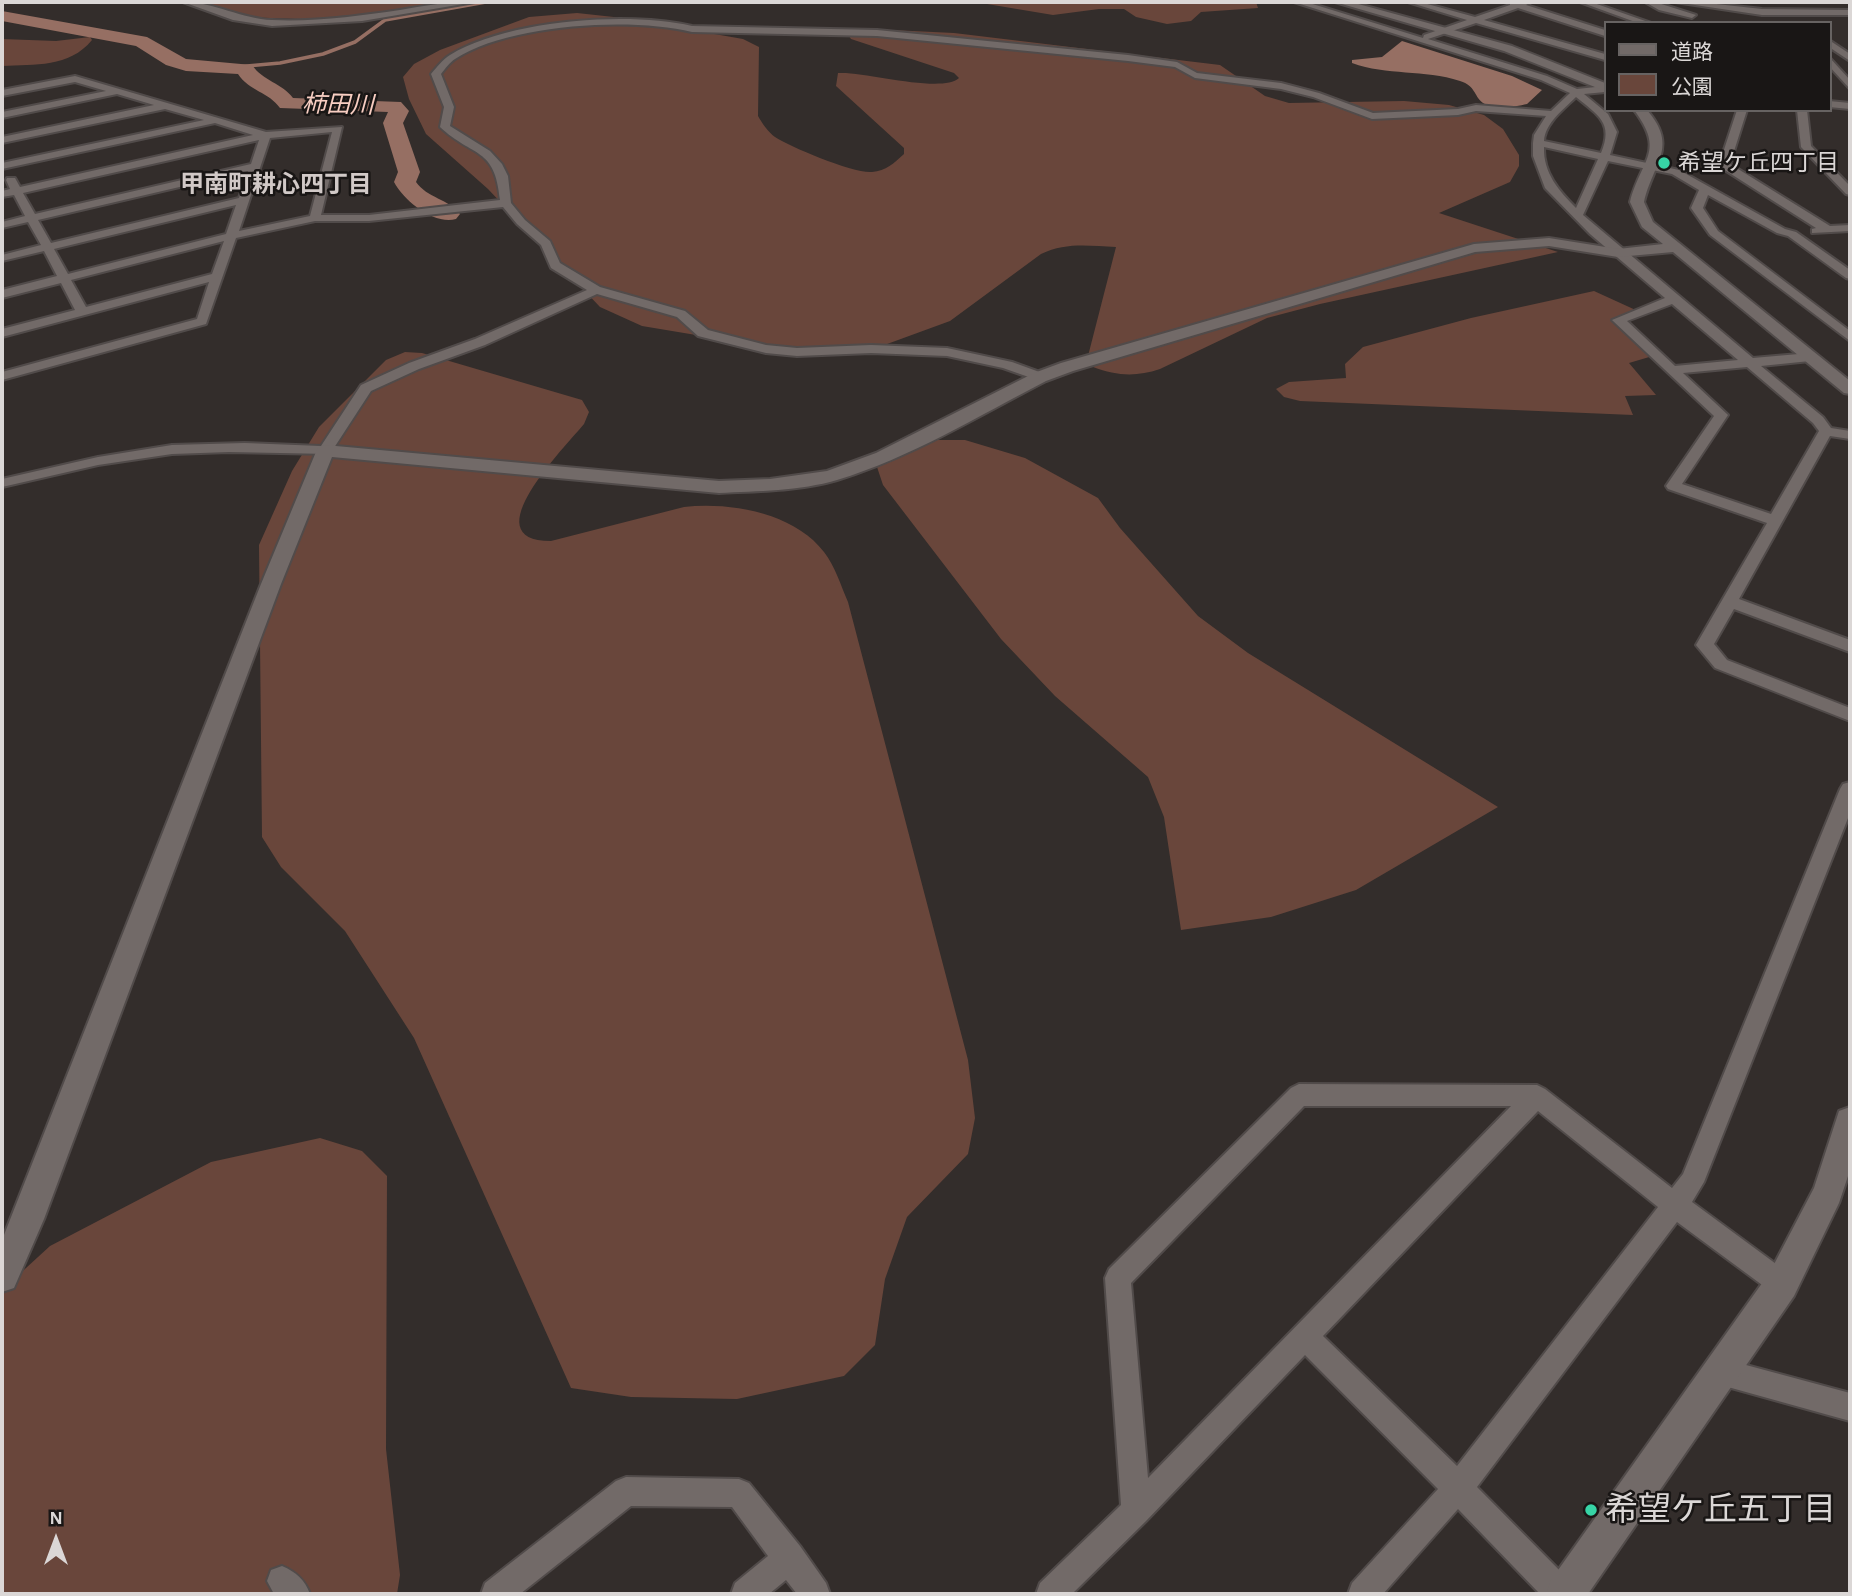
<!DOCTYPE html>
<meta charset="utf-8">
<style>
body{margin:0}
#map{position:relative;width:1852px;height:1596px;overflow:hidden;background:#332d2b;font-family:"Alegreya Sans","Noto Sans JP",sans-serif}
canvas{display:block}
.frame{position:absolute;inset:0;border:4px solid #dbd7d6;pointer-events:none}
.legend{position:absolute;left:1604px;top:21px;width:228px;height:91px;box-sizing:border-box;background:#191615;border:2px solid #676362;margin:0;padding:9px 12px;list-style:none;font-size:21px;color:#dbd7d6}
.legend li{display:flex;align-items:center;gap:14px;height:35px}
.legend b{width:35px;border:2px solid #676362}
.north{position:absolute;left:21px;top:1505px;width:70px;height:70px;-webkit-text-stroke:5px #191615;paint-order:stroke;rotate:0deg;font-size:19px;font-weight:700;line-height:28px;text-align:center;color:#dbd7d6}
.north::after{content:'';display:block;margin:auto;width:24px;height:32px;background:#dbd7d6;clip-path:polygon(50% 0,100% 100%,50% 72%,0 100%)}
</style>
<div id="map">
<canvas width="1852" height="1596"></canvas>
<div class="frame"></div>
<ul class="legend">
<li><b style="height:9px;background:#726a68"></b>道路</li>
<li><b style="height:19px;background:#69463b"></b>公園</li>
</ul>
<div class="north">N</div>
</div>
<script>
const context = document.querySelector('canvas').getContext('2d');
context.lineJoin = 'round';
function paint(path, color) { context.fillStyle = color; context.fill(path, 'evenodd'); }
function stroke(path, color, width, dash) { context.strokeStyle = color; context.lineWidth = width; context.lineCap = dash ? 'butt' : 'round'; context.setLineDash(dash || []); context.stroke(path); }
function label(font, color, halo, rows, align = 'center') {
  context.font = font + ' "Alegreya Sans","Noto Sans JP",sans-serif'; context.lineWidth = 5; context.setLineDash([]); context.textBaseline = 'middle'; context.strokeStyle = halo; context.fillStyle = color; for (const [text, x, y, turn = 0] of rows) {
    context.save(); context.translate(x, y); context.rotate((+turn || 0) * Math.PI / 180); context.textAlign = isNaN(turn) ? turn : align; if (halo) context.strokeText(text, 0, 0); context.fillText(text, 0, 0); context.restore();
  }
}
paint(new Path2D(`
 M 191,2 L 458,2 L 329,20 L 241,17 Z
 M 975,2 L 1256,2 L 1258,8 L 1201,12 L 1191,21 L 1167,24 L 1136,17 L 1124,9 L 1099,9 L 1053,15 Z
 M 577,13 L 623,18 L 743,39 L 759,47 L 758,116 C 762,123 768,132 775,137 C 790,147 855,174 872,172 C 886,171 894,163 904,154 L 904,148 L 836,86 L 838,73 C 865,71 941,94 959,78 L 954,73 L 851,39 L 849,36 L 854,32 L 871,29 L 954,33 L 1220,65 L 1265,96 L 1289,103 L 1404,101 L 1449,105 L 1484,115 L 1503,129 L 1519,155 L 1519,166 L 1510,182 L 1439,213 L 1558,252 L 1320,304 L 1267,318 L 1160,369 C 1136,377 1117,376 1093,367 L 1088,356 L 1116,247 C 1089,246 1066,242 1041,254 L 950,321 L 868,351 L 814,351 L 750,344 L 642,326 L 600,307 L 488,189 L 426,134 L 409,99 L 403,77 L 414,64 L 440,50 L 529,17 Z
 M 90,37 L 92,40 C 69,68 35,64 2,66 L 2,39 L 56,41 Z
 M 1594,291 L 1640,312 L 1619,320 L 1656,355 L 1629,363 L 1656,395 L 1625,396 L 1633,415 L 1300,401 L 1284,397 L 1276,389 L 1289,382 L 1346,378 L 1345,364 L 1363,347 L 1471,318 Z
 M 405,352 L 422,353 L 582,400 L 589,412 L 584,424 C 566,446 471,541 551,541 L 684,507 C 731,502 794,513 824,552 C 835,566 841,586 848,602 L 968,1060 L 975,1118 L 968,1154 L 907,1217 L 885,1279 L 875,1345 L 844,1376 L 737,1399 L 631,1397 L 571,1388 L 414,1038 L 345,931 L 281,867 L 262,837 L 259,545 L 292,471 L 319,427 L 386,360 Z
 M 933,440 L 965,440 L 1025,458 L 1098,498 L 1120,528 L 1198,616 L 1248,653 L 1498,807 L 1356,890 L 1271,917 L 1181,930 L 1164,817 L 1148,777 L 1055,696 L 1001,639 L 883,485 L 876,464 Z
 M 320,1138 L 362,1151 L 387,1176 L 386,1449 L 400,1575 L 397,1594 L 2,1594 L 2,1290 L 50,1246 L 211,1162 Z`), '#69463b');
paint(new Path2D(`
 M 1402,41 L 1512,76 L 1542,90 L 1527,104 C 1515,107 1493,110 1483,103 C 1473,95 1476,86 1460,81 C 1424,69 1387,76 1352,63 L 1352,60 L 1382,57 Z`), '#966f63');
stroke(new Path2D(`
 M 236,67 L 280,63 L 323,54 L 355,42 L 385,20 L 486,2`), '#966f63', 3.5);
paint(new Path2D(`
 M 2,11 L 147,37 L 186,59 L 252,65 C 263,81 282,83 293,98 L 401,102 L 409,111 L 403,123 L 420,172 L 416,182 C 427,198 449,199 460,214 L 456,219 C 434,225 404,201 394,182 L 398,172 L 383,123 L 388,112 L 280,108 C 269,92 249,91 238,74 L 186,71 L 166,65 L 136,46 L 2,21 Z`), '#966f63');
const minor = new Path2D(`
 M 183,2 C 211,1 242,19 272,20 C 314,22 359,16 400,10 C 425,6 450,1 475,2 L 362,21 L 272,26 L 233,20 Z
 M 1294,2 L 1306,2 L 1423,38 L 1424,35 L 1467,20 L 1408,2 L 1420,2 L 1475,17 L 1510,5 L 1510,2 L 1531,2 L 1526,5 L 1605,30 L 1605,36 L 1518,8 L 1484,20 L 1605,54 L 1605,60 L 1476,23 L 1428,39 L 1547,76 L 1577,89 L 1605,86 L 1605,92 L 1584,94 L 1608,114 L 1617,132 L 1610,155 L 1679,170 L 1785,229 L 1796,232 L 1850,270 L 1850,279 L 1846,278 L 1788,236 L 1777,233 L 1708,195 L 1703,208 L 1718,231 L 1850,331 L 1850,341 L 1710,235 L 1691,208 L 1699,190 L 1672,174 L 1608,161 L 1583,215 L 1753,358 L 1810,353 L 1817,357 L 1810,361 L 1761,366 L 1823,417 L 1831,428 L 1850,431 L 1850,439 L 1830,436 L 1739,599 L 1850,640 L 1850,652 L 1734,609 L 1714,644 L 1727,660 L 1850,708 L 1850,721 L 1715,668 L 1696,645 L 1767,523 L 1668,489 L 1666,486 L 1714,416 L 1612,320 L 1665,298 L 1590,234 L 1545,188 L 1533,156 L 1533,143 L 1534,135 L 1546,116 L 1476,111 L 1458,115 L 1372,119 L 1313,97 L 1281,89 L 1195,78 L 1175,67 L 1128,61 L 877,36 L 692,32 C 631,17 509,24 455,59 C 450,62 445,69 441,74 L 454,107 L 450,126 L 490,151 L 502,164 L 508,176 L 511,203 L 525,220 L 550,241 L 560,263 L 600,287 L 685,311 L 708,330 L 766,345 L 797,348 L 871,345 L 947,348 L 1012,362 L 1045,374 L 1045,380 L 1040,381 L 1003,368 L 947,356 L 871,353 L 797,356 L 766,353 L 698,336 L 677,317 L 597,294 L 485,345 L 419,369 L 371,391 L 330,454 L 229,452 L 172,454 L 98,465 L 2,487 L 2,479 L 98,457 L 172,445 L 245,443 L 321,446 L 361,385 L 409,363 L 475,339 L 587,290 L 551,268 L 541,245 L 517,224 L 503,207 L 369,221 L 315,221 L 236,238 L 206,324 L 2,380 L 2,372 L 197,319 L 209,282 L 2,337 L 2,329 L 75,310 L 61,283 L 2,298 L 2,290 L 57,276 L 44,251 L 2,261 L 2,255 L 41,245 L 28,222 L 2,228 L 2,222 L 25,216 L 14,195 L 2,197 L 2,191 L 10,189 L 6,180 L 7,178 L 15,178 L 20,187 L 253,135 L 215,123 L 2,169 L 2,163 L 204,120 L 165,109 L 2,143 L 2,137 L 154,105 L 117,94 L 2,118 L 2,112 L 106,91 L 75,82 L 2,96 L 2,90 L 75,76 L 266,132 L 342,127 L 321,215 L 369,215 L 500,200 C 495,146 473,158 440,127 L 444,107 L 431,74 C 437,67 443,59 450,55 C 507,20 628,11 692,26 L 877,30 L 1128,55 L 1177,62 L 1197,73 L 1281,83 L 1319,93 L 1373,113 L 1458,109 L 1476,105 L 1551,111 L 1570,93 L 1541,80 ZM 1576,97 C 1598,115 1614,123 1601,153 L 1544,141 C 1545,123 1564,109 1576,97 ZM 332,132 L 310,216 L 239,231 L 270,138 ZM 259,140 L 251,164 L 35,214 L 23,193 ZM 1544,147 L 1598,159 L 1576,208 C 1559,191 1543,173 1544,147 ZM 248,171 L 239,198 L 51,243 L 38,220 ZM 236,205 L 226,234 L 68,274 L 54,249 ZM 224,241 L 212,274 L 86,307 L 71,280 ZM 1672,304 L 1738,360 L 1675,366 L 1627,321 ZM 1747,367 L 1813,423 L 1819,431 L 1771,514 L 1682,484 L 1728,415 L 1683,373 Z
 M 1580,2 L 1591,2 L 1651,23 L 1638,23 Z
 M 1645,2 L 1655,2 L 1696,15 L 1692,18 L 1659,10 Z
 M 1675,2 L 1698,2 L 1762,9 L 1850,10 L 1850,15 L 1762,15 Z
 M 1829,40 L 1850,54 L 1850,61 L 1829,47 Z
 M 1829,57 L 1850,80 L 1850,89 L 1829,66 Z
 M 1829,101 L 1850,103 L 1850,109 L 1829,107 Z
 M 1737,110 L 1747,110 L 1730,164 L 1830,226 L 1850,225 L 1850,231 L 1812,233 L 1812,229 L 1816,228 L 1720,167 L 1719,165 Z
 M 1797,110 L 1807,110 L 1811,146 L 1850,186 L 1850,195 L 1846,194 L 1801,147 Z
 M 1850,782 L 1850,813 L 1704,1182 L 1692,1202 L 1791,1275 L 1795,1284 L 1791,1293 L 1782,1297 L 1773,1293 L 1677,1222 L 1477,1487 L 1572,1583 L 1576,1594 L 1540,1594 L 1458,1509 L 1383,1594 L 1348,1594 L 1352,1583 L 1438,1489 L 1305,1355 L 1146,1521 L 1072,1594 L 1036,1594 L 1040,1583 L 1121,1505 L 1105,1278 L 1109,1269 L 1291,1088 L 1299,1084 L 1537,1085 L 1545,1089 L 1672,1188 L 1683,1174 L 1840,789 L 1843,784 ZM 1304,1106 L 1511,1106 L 1148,1478 L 1131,1283 ZM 1538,1111 L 1658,1207 L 1457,1466 L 1323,1336 Z
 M 1720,1358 L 1850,1393 L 1850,1421 L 1710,1382 L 1706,1372 L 1710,1362 Z
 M 626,1477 L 739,1479 L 749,1483 L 800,1546 L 826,1583 L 830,1594 L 797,1594 L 786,1580 L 769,1594 L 731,1594 L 735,1583 L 768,1556 L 732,1507 L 631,1506 L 520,1594 L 481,1594 L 485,1583 L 616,1481 Z
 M 282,1566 C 296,1572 305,1580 310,1594 L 274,1594 L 267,1581 L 271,1570 Z`);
const tertiary = new Path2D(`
 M 1335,2 L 1351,2 L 1512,46 L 1605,83 L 1605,91 L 1504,51 Z
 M 1634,110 L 1647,110 C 1679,147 1653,163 1644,202 L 1653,222 L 1850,381 L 1850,394 L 1844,393 L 1673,252 L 1618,257 L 1549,246 L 1475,252 L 1073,371 L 1046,381 C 978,416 910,458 837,480 C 800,491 757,491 719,493 L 332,457 L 281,584 L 44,1219 L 14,1288 L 2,1292 L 2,1240 L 261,584 L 318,447 L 325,445 L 719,481 L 770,479 L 827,471 L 876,453 L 1034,373 L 1061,363 L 1474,244 L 1549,238 L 1618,249 L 1663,244 L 1642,227 L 1630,202 C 1641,159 1666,152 1634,110 Z
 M 1850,1107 L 1850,1170 L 1839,1203 L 1794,1296 L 1588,1594 L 1546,1594 L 1551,1580 L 1770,1272 L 1814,1188 L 1839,1111 Z`);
stroke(minor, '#514b4a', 4);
stroke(tertiary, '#514b4a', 4);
paint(minor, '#726a68');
paint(tertiary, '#726a68');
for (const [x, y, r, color] of [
 [1664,163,7,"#37d4a6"],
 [1591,1510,7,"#37d4a6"]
]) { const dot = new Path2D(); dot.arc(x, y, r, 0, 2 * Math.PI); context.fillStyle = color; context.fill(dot); stroke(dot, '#191615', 2.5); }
label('23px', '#dbd7d6', '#191615', [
 ["希望ケ丘四丁目",1678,163]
], 'left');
label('italic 24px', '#f8cec2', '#191615', [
 ["柿田川",338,105,1]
]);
label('bold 24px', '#d1c9c7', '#191615', [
 ["甲南町耕心四丁目",276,185]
]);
label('33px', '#dbd7d6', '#191615', [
 ["希望ケ丘五丁目",1605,1510]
], 'left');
</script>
